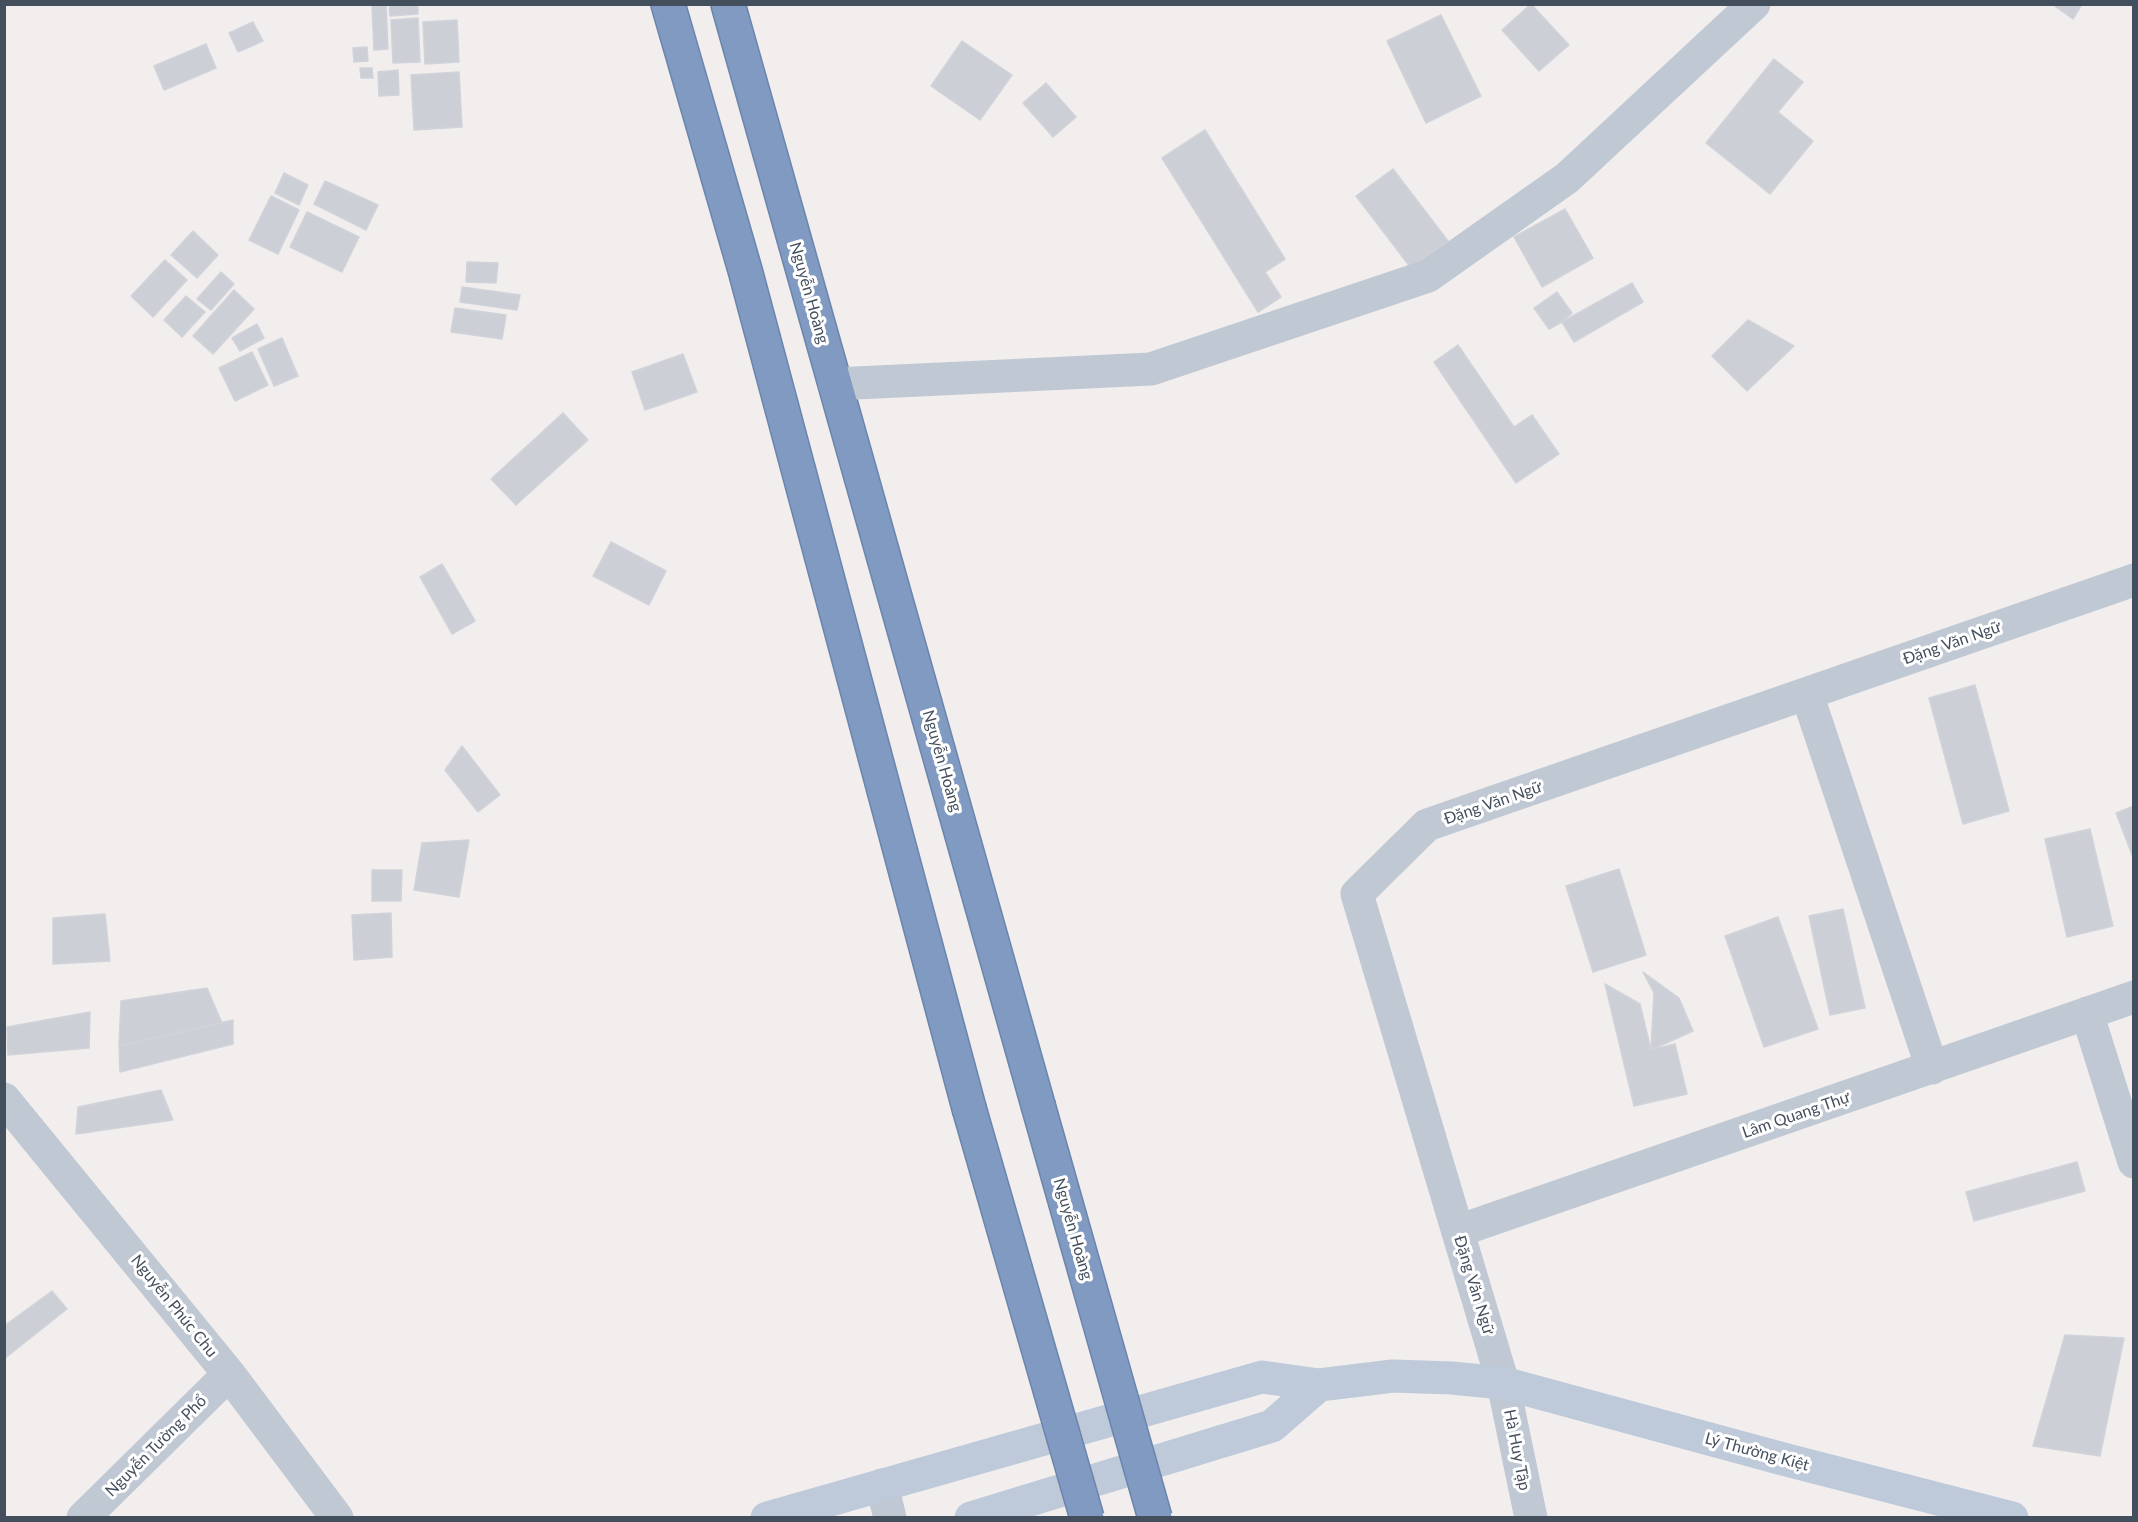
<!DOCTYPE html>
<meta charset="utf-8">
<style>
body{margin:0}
#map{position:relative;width:2138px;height:1522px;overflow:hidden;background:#f1eeed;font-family:Lato,sans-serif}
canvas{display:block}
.frame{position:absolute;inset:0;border:6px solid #444f5d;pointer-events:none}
</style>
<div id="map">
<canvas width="2138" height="1522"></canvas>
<div class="frame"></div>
</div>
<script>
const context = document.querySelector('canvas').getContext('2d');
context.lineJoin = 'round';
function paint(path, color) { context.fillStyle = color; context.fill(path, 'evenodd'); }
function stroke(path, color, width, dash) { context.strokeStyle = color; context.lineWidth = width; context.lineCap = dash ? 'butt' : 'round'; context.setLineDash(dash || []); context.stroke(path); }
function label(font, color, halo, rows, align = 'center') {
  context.font = font + ' Lato,sans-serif'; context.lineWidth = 6; context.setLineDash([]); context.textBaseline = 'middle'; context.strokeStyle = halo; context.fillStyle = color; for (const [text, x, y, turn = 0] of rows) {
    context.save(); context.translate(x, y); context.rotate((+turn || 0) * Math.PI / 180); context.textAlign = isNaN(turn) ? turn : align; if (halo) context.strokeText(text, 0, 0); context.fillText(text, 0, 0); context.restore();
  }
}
const building = new Path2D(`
 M 389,4 L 418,4 L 418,14 L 390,16 Z
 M 1531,4 L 1569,45 L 1539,71 L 1502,30 Z
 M 2052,4 L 2082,4 L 2073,19 Z
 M 386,5 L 388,49 L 374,50 L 372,6 Z
 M 1441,15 L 1481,96 L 1426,123 L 1387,41 Z
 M 418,18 L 420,62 L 393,63 L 391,20 Z
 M 457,20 L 459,62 L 425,64 L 423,22 Z
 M 253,22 L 263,41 L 238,52 L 229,33 Z
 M 962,41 L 1012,75 L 980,120 L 931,86 Z
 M 206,44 L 216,68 L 164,90 L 154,66 Z
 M 367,47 L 368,61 L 354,62 L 353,48 Z
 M 1774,59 L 1803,82 L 1778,112 L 1813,141 L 1770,194 L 1706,143 Z
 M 360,68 L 372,68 L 373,78 L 361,78 Z
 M 398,70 L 399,95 L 379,96 L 378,72 Z
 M 459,72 L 462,127 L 414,130 L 411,75 Z
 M 1046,83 L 1076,117 L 1053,137 L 1023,103 Z
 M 1205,130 L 1285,259 L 1265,272 L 1281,297 L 1258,312 L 1162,158 Z
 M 1393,169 L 1448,241 L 1411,268 L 1356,196 Z
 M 284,173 L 308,185 L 299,205 L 275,193 Z
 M 325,181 L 378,205 L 366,230 L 314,204 Z
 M 271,196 L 299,210 L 278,254 L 249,240 Z
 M 1565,209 L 1593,258 L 1542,287 L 1514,237 Z
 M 307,212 L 359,237 L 342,272 L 290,247 Z
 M 193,231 L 218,255 L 197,278 L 171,255 Z
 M 165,260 L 187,280 L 153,317 L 131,296 Z
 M 467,262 L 498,263 L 496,283 L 466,282 Z
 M 221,272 L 234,284 L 211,310 L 197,299 Z
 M 1632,283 L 1643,302 L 1574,342 L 1562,322 Z
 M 462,287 L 520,295 L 517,310 L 460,302 Z
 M 234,290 L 254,309 L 213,354 L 193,336 Z
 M 1557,292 L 1572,313 L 1562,322 L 1549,329 L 1534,308 Z
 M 186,296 L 205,312 L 182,337 L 164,320 Z
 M 455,308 L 506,315 L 502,339 L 451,332 Z
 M 1748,320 L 1794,346 L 1747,391 L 1712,356 Z
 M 257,324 L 264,338 L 240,351 L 232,338 Z
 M 282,338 L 298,376 L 274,386 L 258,349 Z
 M 1458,345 L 1514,427 L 1532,415 L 1559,454 L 1516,483 L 1434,362 Z
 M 252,352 L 268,385 L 235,401 L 219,368 Z
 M 683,354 L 697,392 L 645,410 L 632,372 Z
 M 563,413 L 588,440 L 516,505 L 491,479 Z
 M 611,542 L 666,571 L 649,605 L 593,576 Z
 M 442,564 L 475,621 L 452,634 L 420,577 Z
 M 1975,685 L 2009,811 L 1963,824 L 1929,698 Z
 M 462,746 L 500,795 L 478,812 L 445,770 Z
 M 2134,806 L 2134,860 L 2116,813 Z
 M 2090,829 L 2113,926 L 2067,937 L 2045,839 Z
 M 469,840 L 459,897 L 414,890 L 422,843 Z
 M 1619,869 L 1646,955 L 1593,972 L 1566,886 Z
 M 372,870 L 402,870 L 401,901 L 372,901 Z
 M 1843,909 L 1865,1008 L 1830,1015 L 1809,916 Z
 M 391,913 L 392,957 L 354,960 L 352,915 Z
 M 105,914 L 110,961 L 53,964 L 53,918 Z
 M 1778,917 L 1818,1029 L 1764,1047 L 1725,936 Z
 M 1643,972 L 1679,998 L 1693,1031 L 1651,1050 L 1654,993 Z
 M 1605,984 L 1640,1004 L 1651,1050 L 1675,1044 L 1687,1094 L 1634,1106 Z
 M 207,988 L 222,1023 L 119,1046 L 121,1001 Z
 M 90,1012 L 89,1048 L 8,1055 L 7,1027 Z
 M 233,1020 L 233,1044 L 120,1072 L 119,1046 Z
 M 161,1090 L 173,1120 L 76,1134 L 78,1107 Z
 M 2077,1162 L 2085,1191 L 1974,1221 L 1966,1192 Z
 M 52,1291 L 67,1309 L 4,1359 L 4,1326 Z
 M 2065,1335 L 2124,1338 L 2100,1456 L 2033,1446 Z`);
paint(building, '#cccfd6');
stroke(building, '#d1d3da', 1.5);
const highway = new Path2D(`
 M 668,4 L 745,270 L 969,1108
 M 728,4 L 1038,1105`);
stroke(highway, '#6c85ad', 36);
stroke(new Path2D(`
 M 835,384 L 1151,369 L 1428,276 L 1567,178 L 1754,4
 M 1807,694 L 1932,1068
 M 2087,1013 L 2134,1162
 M 4,1099 L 229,1374 L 337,1518
 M 1458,1231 L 2134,997
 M 882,1485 L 890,1518
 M 83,1518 L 229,1374
 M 1531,1518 L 1503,1383 L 1357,894 L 1427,825 L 2134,580`), '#c0c8d4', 33);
stroke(new Path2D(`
 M 767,1518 L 1262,1377 L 1319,1385 L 1393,1376 L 1452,1378 L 1503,1383 L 1783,1459 L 2012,1518
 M 971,1518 L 1272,1426 L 1319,1385`), '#bec9d9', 33);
stroke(highway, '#819ac1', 33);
const highwayBridge = new Path2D(`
 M 1038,1105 L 1155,1518
 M 969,1108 L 1087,1518`);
stroke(highwayBridge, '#6c85ad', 36, []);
stroke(highwayBridge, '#819ac1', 33);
label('16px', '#444f5d', '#fff', [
 ["Nguyễn Hoàng",809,293,74],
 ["Đặng Văn Ngữ",1952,643,-19],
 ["Nguyễn Hoàng",942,761,74],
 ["Đặng Văn Ngữ",1493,803,-19],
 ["Lâm Quang Thự",1796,1115,-19],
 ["Nguyễn Hoàng",1073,1229,74],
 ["Đặng Văn Ngữ",1474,1285,73],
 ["Nguyễn Phúc Chu",174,1306,51],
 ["Nguyễn Tường Phổ",156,1446,-45],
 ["Hà Huy Tập",1517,1450,79],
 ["Lý Thường Kiệt",1757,1452,15]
]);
</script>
